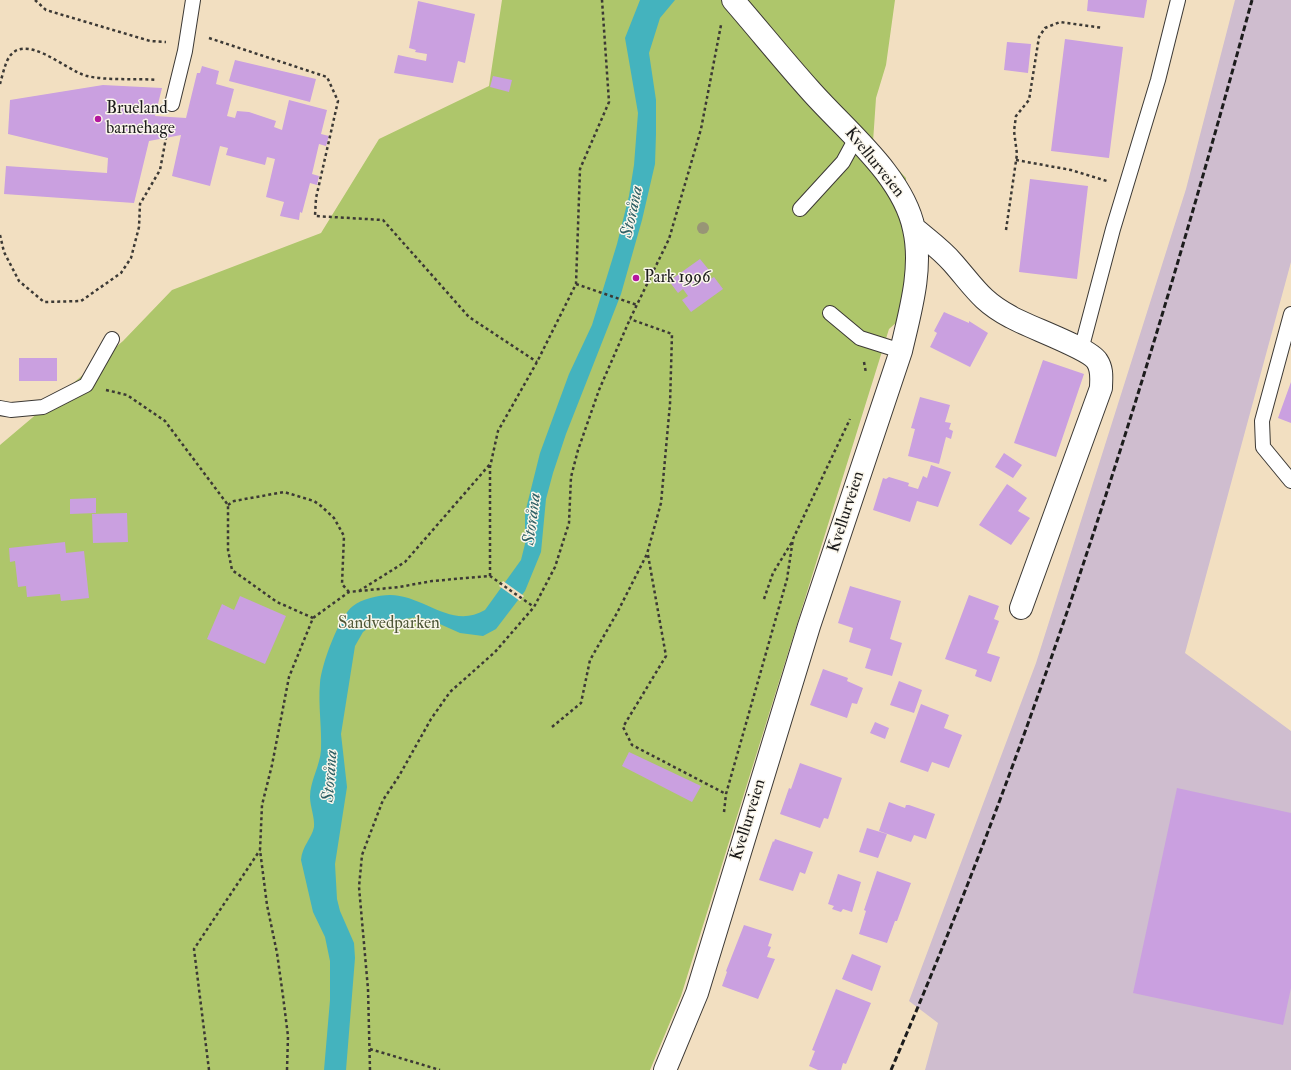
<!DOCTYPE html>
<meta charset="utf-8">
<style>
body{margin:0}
canvas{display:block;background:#f2dfc1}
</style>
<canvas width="1291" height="1070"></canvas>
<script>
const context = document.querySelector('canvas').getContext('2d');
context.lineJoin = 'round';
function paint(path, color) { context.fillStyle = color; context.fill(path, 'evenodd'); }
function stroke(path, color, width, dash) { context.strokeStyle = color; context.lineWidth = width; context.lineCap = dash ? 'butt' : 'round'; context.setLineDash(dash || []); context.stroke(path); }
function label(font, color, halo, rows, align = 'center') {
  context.font = font + ' "IM FELL Double Pica",serif'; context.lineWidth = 3; context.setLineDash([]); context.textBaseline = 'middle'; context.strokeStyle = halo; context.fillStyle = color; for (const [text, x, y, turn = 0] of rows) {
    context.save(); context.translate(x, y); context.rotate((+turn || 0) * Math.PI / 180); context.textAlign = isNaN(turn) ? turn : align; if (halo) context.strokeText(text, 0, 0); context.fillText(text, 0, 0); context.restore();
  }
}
paint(new Path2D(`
 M 1235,0 L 1291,0 L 1291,262 L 1185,653 L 1291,731 L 1291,1070 L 925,1070 L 938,1023 L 909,1001 L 1036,663 L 1186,189 Z`), '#cfbdcf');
paint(new Path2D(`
 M 502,0 L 895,0 L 886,65 L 876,98 L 873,142 L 906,178 L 907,244 L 904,306 L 897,322 L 889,329 L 681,996 L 650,1070 L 0,1070 L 0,445 L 123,341 L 172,290 L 321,233 L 379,139 L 489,86 Z`), '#aec66b');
paint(new Path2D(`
 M 640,0 L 675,0 L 660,18 L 649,53 L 656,100 L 656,134 L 655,164 L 642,220 L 621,294 L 566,434 L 553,473 L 546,499 L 541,552 L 525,591 L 496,629 L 483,636 L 460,633 L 433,621 L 418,617 L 374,624 L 363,632 L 355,646 L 341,734 L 347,787 L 335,864 L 337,899 L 340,911 L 354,943 L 355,958 L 346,1070 L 324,1070 L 330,1000 L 330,961 L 325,937 L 313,912 L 301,860 C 302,846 312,838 314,827 C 315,818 310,806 310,797 C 310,781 320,766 321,750 C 322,728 318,705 320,683 C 321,666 339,616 353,606 C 362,599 378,595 390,595 C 424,595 451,630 485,610 L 521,560 L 525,544 L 525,513 L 540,453 L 569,374 L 592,325 L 617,244 L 629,196 L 634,165 L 638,113 L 625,38 Z`), '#44b3be');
paint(new Path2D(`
 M 503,581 L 524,596 L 520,601 L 499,586 Z`), '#f2dfc1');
paint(new Path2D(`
 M 1088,0 L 1147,0 L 1144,18 L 1087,11 Z
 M 418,1 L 475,14 L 465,63 L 458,61 L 453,83 L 394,73 L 398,55 L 426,61 L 427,54 L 415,52 L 416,50 L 409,48 Z
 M 1065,39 L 1123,47 L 1109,158 L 1051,151 Z
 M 1007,42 L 1031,44 L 1028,73 L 1004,70 Z
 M 235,60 L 316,79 L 310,102 L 229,81 Z
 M 202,66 L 219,71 L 216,84 L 234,89 L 227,116 L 235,118 L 237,111 L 249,112 L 276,121 L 274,127 L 282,130 L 289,100 L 327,110 L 321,134 L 329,136 L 326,146 L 319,144 L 312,174 L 319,176 L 317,185 L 310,183 L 302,213 L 300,212 L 299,220 L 280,216 L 284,202 L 266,197 L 275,159 L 267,157 L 265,165 L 226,155 L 228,148 L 220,146 L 210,186 L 172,176 L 181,135 L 149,141 L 134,203 L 4,194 L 6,166 L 107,173 L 108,158 L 8,134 L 10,100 L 103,85 L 162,88 L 155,116 L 186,118 L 197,73 L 200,73 Z
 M 493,76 L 512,80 L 509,92 L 490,87 Z
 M 1030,179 L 1088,186 L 1077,279 L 1019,272 Z
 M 700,259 L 709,270 L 704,274 L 709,280 L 714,277 L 723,289 L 691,312 L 682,300 L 688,296 L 683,289 L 678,293 L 669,281 Z
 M 944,312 L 969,323 L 969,321 L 988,333 L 970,367 L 930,347 L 937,333 L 934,331 Z
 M 19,358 L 57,358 L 57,381 L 19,381 Z
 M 1043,360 L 1084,374 L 1056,457 L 1014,443 Z
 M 1291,382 L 1291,423 L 1278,418 Z
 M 920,397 L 950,405 L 945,422 L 951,423 L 949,429 L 953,431 L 951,439 L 946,437 L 939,464 L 908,456 L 915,429 L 911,428 Z
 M 1004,453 L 1022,465 L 1013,478 L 995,467 Z
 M 931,465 L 951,472 L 938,507 L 917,501 L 910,522 L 873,510 L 883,478 L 886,479 L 889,477 L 909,483 L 908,486 L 918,489 L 923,476 L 927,478 Z
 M 1007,484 L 1027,498 L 1018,511 L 1030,518 L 1011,545 L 979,525 Z
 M 96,498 L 96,513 L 70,514 L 70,499 Z
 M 127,513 L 128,542 L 93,543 L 92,514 Z
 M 65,542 L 66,553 L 84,551 L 89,598 L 61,601 L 60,594 L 27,597 L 26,586 L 18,587 L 15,561 L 10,562 L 9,548 Z
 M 850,586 L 901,601 L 890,639 L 902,643 L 892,676 L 865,668 L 871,649 L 849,642 L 853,628 L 838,623 Z
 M 969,595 L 999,606 L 994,619 L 999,621 L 987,653 L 1000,657 L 991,682 L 975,676 L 977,670 L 945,659 Z
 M 240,596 L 286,616 L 265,664 L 207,639 L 222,604 L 234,610 Z
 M 823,669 L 848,678 L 847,681 L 863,688 L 857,704 L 852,703 L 847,718 L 810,705 Z
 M 899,681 L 922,690 L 914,713 L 890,705 Z
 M 921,704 L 949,715 L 944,728 L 962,735 L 949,768 L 932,762 L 928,772 L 900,762 Z
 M 875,722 L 889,728 L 885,739 L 870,733 Z
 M 629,752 L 701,786 L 692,802 L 622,766 Z
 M 800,763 L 842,778 L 828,819 L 824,818 L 820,828 L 780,814 L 789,788 L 791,789 Z
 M 1177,788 L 1291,813 L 1291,988 L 1283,1025 L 1133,993 Z
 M 889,802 L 905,808 L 906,805 L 909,805 L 935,814 L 926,839 L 914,835 L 911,842 L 879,831 Z
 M 867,828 L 887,834 L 878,858 L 859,852 Z
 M 775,839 L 813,852 L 805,874 L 800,872 L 793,891 L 759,880 L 773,841 L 774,842 Z
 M 877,871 L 911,883 L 897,921 L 895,921 L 887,943 L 859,934 L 866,911 L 864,910 Z
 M 838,874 L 861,882 L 852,912 L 843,909 L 841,912 L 832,909 L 834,906 L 828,904 Z
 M 744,925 L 772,934 L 768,946 L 771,947 L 767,957 L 775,959 L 758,999 L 722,986 L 727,972 L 726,971 Z
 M 852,954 L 881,966 L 872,991 L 842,979 Z
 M 836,989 L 871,1003 L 846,1064 L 843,1063 L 841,1070 L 818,1070 L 809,1066 L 815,1051 L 812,1050 Z`), '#caa0e0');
const service = new Path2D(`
 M 172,104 L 185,51 L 193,0
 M 800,209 L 843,162 L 856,138
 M 830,313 L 860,338 L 901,351
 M 1291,314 L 1262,421 L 1263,447 L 1291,481
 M 1081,350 L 1113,229 L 1158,80 L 1178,0
 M 0,408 L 11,410 L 43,407 L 86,385 L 112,339`);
const minor = new Path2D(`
 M 915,229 C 928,240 942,250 953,263 C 974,287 982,302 1011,317 C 1028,327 1089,348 1097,361 C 1103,370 1101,379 1101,388 L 1021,608
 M 665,1070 L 697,993 L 809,626 L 901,351 C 910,312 923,269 914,229 C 903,175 845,130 810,90 C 784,61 759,30 733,0`);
stroke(service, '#3c3935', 16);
stroke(minor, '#3c3935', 24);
stroke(new Path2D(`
 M 35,0 L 46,10 L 150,41 L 166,42
 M 209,38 L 327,77 L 338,101 L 316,198 L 315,216 L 383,220 L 469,317 L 537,362
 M 0,84 C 2,77 4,68 7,61 C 22,28 66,71 87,76 C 109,81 134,78 157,80
 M 1016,160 L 1071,170 L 1107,181
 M 1006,230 L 1017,154 L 1014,131 L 1016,116 L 1029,100 L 1039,37 L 1045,28 L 1060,22 L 1103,28
 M 0,235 L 4,252 L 19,281 L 44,302 L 81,301 L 121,273 L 131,258 L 139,227 L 140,204 L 160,170 L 166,138
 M 576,284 L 637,305
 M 864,362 L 866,373
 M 106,390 L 127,395 L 165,421 L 228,505 L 228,550 L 232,570 L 277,602 L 313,618
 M 228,505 L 234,501 L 284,492 L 314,501 L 321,506 L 334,518 L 344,536 L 342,584 L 349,592
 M 648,555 L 666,656 L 623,727 L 632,745 L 726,794
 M 490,576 L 490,467 L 498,431 L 537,362 L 576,284 L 580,169 L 609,102 L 602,0
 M 359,591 L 405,562 L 491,463
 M 764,599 L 773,573 L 792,542
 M 552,727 L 581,703 L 590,660 L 617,613 L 647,554 L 661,503 L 670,404 L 672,334 L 630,319
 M 724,812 L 726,794 L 787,579 L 793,539 L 850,419
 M 370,1049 L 440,1070
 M 209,1070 L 194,949 L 260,850
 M 287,1070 L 288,1036 L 283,996 L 277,953 L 267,905 L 260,850 L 262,805 L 272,765 L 289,677 L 313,618 L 349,592 L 399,587 L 432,581 L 490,576 L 534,607
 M 370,1070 L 368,989 L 359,887 L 362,855 L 383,800 L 399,776 L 431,719 L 450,692 L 495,652 L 534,607 L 555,567 L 569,523 L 571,477 L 578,450 L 599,390 L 630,319 L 669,239 L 701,129 L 721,25`), '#3c3935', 2.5, [3, 3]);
stroke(service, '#fff', 14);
stroke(minor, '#fff', 22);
stroke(new Path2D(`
 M 891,1070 C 1041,725 1153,363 1252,0`), '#1c1c1c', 3, [6, 3]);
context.fillStyle = '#989576';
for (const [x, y] of [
 [703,228]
]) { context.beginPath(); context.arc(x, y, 6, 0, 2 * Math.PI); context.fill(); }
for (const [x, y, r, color] of [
 [98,119,4,"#b5179e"],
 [636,278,4,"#b5179e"]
]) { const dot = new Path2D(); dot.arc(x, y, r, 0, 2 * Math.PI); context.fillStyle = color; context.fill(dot); stroke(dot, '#fbf7ec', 1.5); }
label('17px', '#1c1c1c', '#fbf7ec', [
 ["Brueland",106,109],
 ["barnehage",106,129],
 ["Park 1996",644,278]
], 'left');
label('17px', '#1c1c1c', '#fbf7ec', [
 ["Kvellurveien",874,163,51],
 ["Kvellurveien",847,512,-72],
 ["Kvellurveien",749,820,-73]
]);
label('17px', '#4f5838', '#fbf7ec', [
 ["Sandvedparken",389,624]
]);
label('italic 18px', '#2e6065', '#fbf7ec', [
 ["Storåna",633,212,-78],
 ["Storåna",533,519,-83],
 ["Storåna",331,776,-86]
]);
</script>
